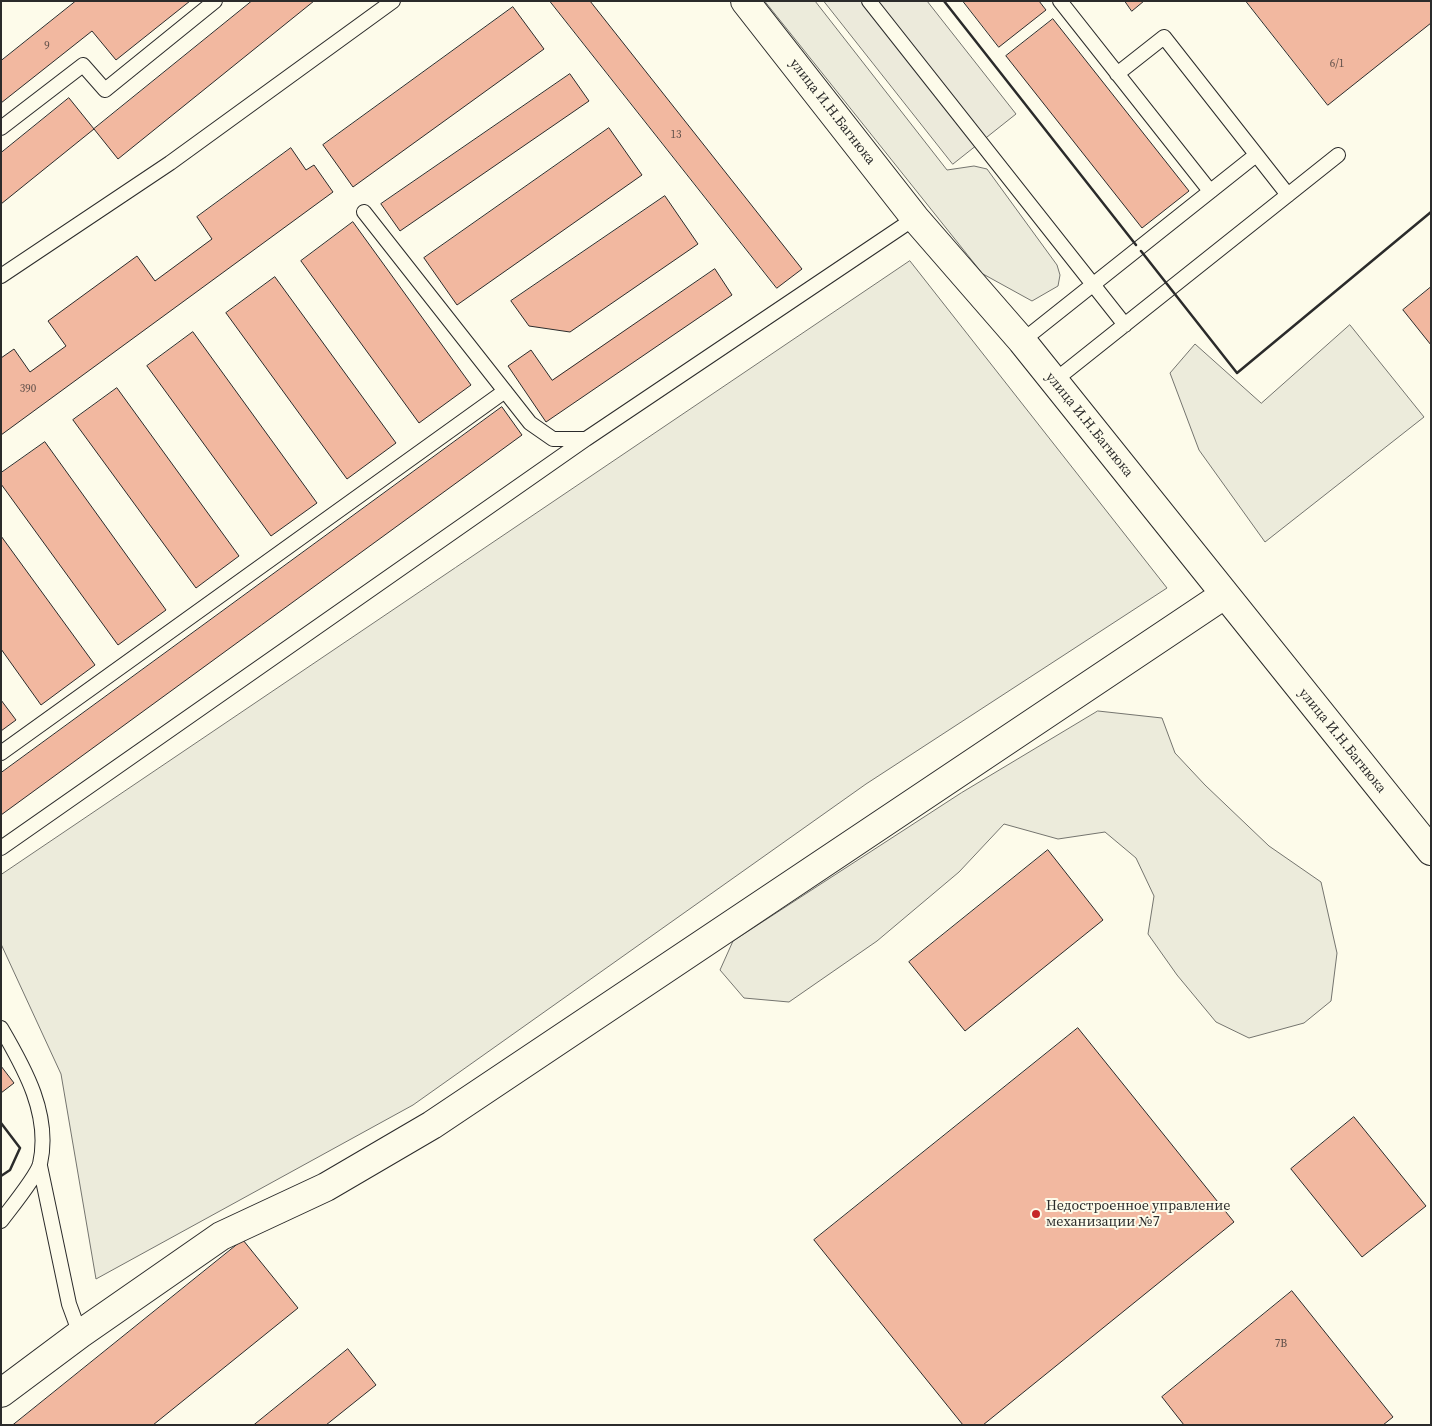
<!DOCTYPE html>
<meta charset="utf-8">
<style>
body{margin:0}
#map{position:relative;width:1432px;height:1426px;overflow:hidden;background:#fdfbea;font-family:"Source Serif 4",serif}
canvas{display:block}
.frame{position:absolute;inset:0;border:2px solid #2b2b2b;pointer-events:none}
</style>
<div id="map">
<canvas width="1432" height="1426"></canvas>
<div class="frame"></div>
</div>
<script>
const context = document.querySelector('canvas').getContext('2d');
context.lineJoin = 'round';
function paint(path, color) { context.fillStyle = color; context.fill(path, 'evenodd'); }
function stroke(path, color, width, dash) { context.strokeStyle = color; context.lineWidth = width; context.lineCap = dash ? 'butt' : 'round'; context.setLineDash(dash || []); context.stroke(path); }
function label(font, color, halo, rows, align = 'center') {
  context.font = font + ' "Source Serif 4",serif'; context.lineWidth = 4; context.setLineDash([]); context.textBaseline = 'middle'; context.strokeStyle = halo; context.fillStyle = color; for (const [text, x, y, turn = 0] of rows) {
    context.save(); context.translate(x, y); context.rotate((+turn || 0) * Math.PI / 180); context.textAlign = isNaN(turn) ? turn : align; if (halo) context.strokeText(text, 0, 0); context.fillText(text, 0, 0); context.restore();
  }
}
const green = new Path2D(`
 M 765,1 L 815,1 L 947,170 L 974,166 L 987,169 L 1057,265 L 1060,275 L 1058,286 L 1032,301 L 983,274 Z
 M 910,261 L 1167,588 L 866,784 L 413,1105 L 96,1279 L 61,1074 L 1,944 L 1,875 Z
 M 1350,325 L 1424,417 L 1265,542 L 1199,450 L 1170,373 L 1195,344 L 1261,403 Z
 M 1098,711 L 1162,718 L 1175,753 L 1205,785 L 1269,846 L 1321,882 L 1337,953 L 1331,1001 L 1304,1023 L 1249,1038 L 1216,1022 L 1177,975 L 1148,934 L 1154,896 L 1136,858 L 1105,832 L 1058,839 L 1004,824 L 959,872 L 877,941 L 789,1002 L 744,998 L 720,970 L 733,941 L 961,793 Z`);
paint(green, '#ecebdb');
stroke(green, '#74746e', 1);
const parking = new Path2D(`
 M 824,1 L 927,1 L 1016,114 L 953,164 Z`);
paint(parking, '#eceadb');
stroke(parking, '#74746e', 1);
const building = new Path2D(`
 M 76,1 L 190,1 L 116,60 L 92,31 L 1,103 L 1,61 Z
 M 252,1 L 314,1 L 118,159 L 94,129 Z
 M 550,1 L 590,1 L 802,269 L 777,288 Z
 M 963,1 L 1039,1 L 1046,10 L 999,47 Z
 M 1125,1 L 1144,1 L 1132,11 Z
 M 1246,1 L 1431,1 L 1431,23 L 1328,105 Z
 M 513,7 L 544,49 L 353,187 L 323,145 Z
 M 1053,19 L 1189,191 L 1142,228 L 1006,56 Z
 M 570,74 L 589,101 L 400,231 L 381,204 Z
 M 69,98 L 94,129 L 1,204 L 1,153 Z
 M 609,128 L 642,175 L 457,305 L 424,258 Z
 M 291,148 L 306,170 L 314,165 L 333,192 L 1,435 L 1,358 L 14,349 L 30,372 L 66,346 L 48,321 L 137,256 L 155,281 L 212,239 L 197,217 Z
 M 665,196 L 698,244 L 570,332 L 529,326 L 511,301 Z
 M 353,222 L 471,385 L 419,423 L 301,261 Z
 M 715,269 L 732,295 L 546,422 L 508,366 L 531,350 L 552,380 Z
 M 275,277 L 396,443 L 347,479 L 226,313 Z
 M 1431,287 L 1431,345 L 1403,310 Z
 M 193,332 L 317,503 L 271,536 L 147,366 Z
 M 117,388 L 239,556 L 196,588 L 73,420 Z
 M 502,407 L 522,435 L 1,815 L 1,773 Z
 M 45,442 L 166,610 L 118,645 L 1,484 L 1,473 Z
 M 1,536 L 95,665 L 41,705 L 1,649 Z
 M 1,700 L 16,720 L 1,731 Z
 M 1048,850 L 1103,920 L 965,1031 L 909,962 Z
 M 1078,1028 L 1234,1222 L 983,1425 L 963,1425 L 814,1240 Z
 M 1,1066 L 14,1083 L 1,1093 Z
 M 1354,1117 L 1426,1206 L 1362,1257 L 1291,1169 Z
 M 243,1240 L 298,1308 L 153,1425 L 13,1425 Z
 M 1292,1291 L 1393,1417 L 1383,1425 L 1184,1425 L 1162,1397 Z
 M 348,1349 L 376,1385 L 326,1425 L 254,1425 Z`);
paint(building, '#f2b8a0');
stroke(building, '#2b2b2b', 1);
const lane = new Path2D(`
 M 869,1 L 1125,325
 M 1060,1 L 1210,191
 M 1117,74 L 1164,37 L 1288,195
 M 1,128 L 83,65 L 105,90 L 215,1
 M 364,212 L 530,423 L 553,439 L 586,439 L 915,218
 M 1,276 L 170,163 L 393,1
 M 1022,341 L 1256,155
 M 1054,381 L 1338,155
 M 1,753 L 505,391
 M 1,848 L 586,439
 M 1,1028 C 25,1069 51,1115 40,1164 C 37,1176 10,1209 1,1221
 M 40,1166 L 69,1304 L 80,1334`);
const street = new Path2D(`
 M 745,1 L 915,218 L 1022,341 L 1431,851
 M 1,1393 L 80,1334 L 221,1236 L 326,1187 L 432,1125 L 1224,595`);
stroke(lane, '#2b2b2b', 16);
stroke(street, '#2b2b2b', 30);
stroke(lane, '#fdfbea', 14);
stroke(street, '#fdfbea', 28);
stroke(new Path2D(`
 M 1,1123 L 20,1148 L 10,1170 L 1,1176`), '#2b2b2b', 1, [6, 2.5]);
stroke(new Path2D(`
 M 944,1 L 1136,245
 M 1141,251 L 1237,373 L 1431,212
 M 1,1123 L 20,1148 L 10,1170 L 1,1176`), '#2b2b2b', 2.5);
for (const [x, y, r, color] of [
 [1036,1214,5,"#c62828"]
]) { const dot = new Path2D(); dot.arc(x, y, r, 0, 2 * Math.PI); context.fillStyle = color; context.fill(dot); stroke(dot, '#fdfbea', 2); }
label('11px', '#5d4e48', null, [
 ["9",47,46],
 ["6/1",1337,64],
 ["13",676,135],
 ["390",28,389],
 ["7В",1281,1344]
]);
label('14px', '#2b2b2b', '#fdfbea', [
 ["улица И.Н.Багнюка",832,112,52],
 ["улица И.Н.Багнюка",1089,425,51],
 ["улица И.Н.Багнюка",1342,741,51]
]);
label('14px', '#2b2b2b', '#fdfbea', [
 ["Недостроенное управление",1046,1206],
 ["механизации №7",1046,1222]
], 'left');
</script>
